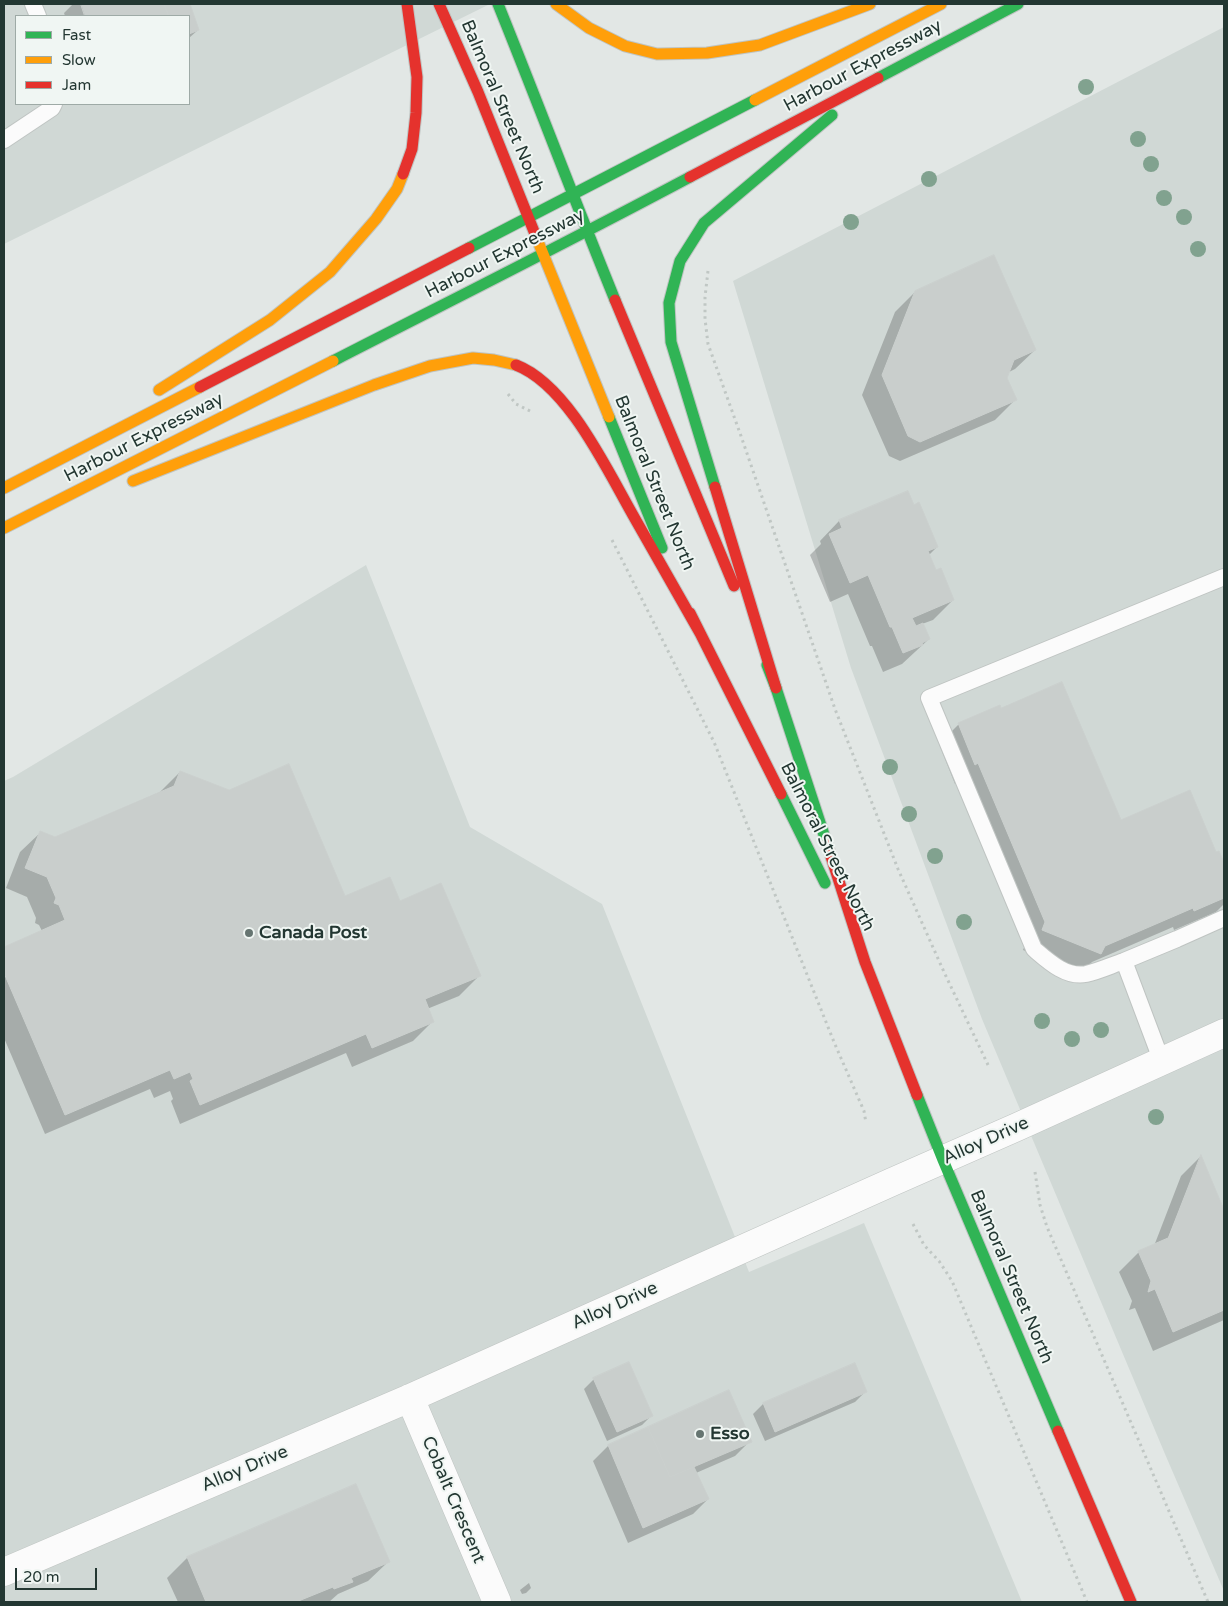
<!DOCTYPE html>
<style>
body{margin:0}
#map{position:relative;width:1228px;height:1606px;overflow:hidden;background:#e2e7e5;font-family:"Varela Round",sans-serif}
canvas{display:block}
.frame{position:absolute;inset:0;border:5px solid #233732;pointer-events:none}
.legend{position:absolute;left:15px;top:15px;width:175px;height:90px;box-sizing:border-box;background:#f0f6f3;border:1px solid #9eaaa6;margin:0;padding:6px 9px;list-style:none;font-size:15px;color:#233732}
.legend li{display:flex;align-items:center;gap:10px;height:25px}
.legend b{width:25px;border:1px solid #9eaaa6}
.scale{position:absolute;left:15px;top:1568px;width:82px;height:22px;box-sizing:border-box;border:2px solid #233732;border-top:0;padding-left:6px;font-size:15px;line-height:18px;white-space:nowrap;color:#233732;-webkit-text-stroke:4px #f0f6f3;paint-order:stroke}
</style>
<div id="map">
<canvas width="1228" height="1606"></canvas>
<div class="frame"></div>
<ul class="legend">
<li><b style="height:6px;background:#30b455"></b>Fast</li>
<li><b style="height:6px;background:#ff9f0a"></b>Slow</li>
<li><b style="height:6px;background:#e5322d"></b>Jam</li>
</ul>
<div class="scale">20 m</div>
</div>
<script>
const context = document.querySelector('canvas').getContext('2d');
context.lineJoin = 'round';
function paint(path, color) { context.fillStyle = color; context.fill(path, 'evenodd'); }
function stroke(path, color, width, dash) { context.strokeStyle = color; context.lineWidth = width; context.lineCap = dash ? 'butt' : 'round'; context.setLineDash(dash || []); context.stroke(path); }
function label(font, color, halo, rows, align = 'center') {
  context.font = font + ' "Varela Round",sans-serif'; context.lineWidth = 4; context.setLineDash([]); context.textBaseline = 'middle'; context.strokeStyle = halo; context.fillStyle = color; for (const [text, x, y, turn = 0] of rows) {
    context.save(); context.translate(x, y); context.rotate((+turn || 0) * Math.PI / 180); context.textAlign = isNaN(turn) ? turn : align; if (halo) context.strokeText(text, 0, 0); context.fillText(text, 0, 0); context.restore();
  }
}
paint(new Path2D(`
 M 4,4 L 490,4 L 4,244 ZM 16,16 L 189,16 L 189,104 L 16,104 Z
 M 1224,27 L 1224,1591 L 1165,1454 L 982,1019 L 851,668 L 733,281 Z
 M 366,565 L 470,827 L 602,904 L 749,1272 L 864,1223 L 1022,1602 L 4,1602 L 4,781 L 13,777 Z`), '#d0d8d5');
paint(new Path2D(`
 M 73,4 L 188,4 L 198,30 L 189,38 L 189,16 L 65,16 L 64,13 Z
 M 915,292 L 1035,350 L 1015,369 L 1007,373 L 1005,378 L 1015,400 L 995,420 L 900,461 L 889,456 L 862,395 L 895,312 Z
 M 839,521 L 937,547 L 929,555 L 936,572 L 953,600 L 933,620 L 922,624 L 929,639 L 902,664 L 883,672 L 872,646 L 870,646 L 848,594 L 830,602 L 810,555 L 821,544 L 820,541 Z
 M 959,724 L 1121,822 L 1216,853 L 1218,852 L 1224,867 L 1224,904 L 1216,912 L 1174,930 L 1173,927 L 1092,962 L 1080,974 L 1023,950 L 1026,943 L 958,782 L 955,784 L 939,744 Z
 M 180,772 L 345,898 L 399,902 L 479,976 L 459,996 L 427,1009 L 433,1021 L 413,1041 L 352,1067 L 346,1053 L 180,1124 L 171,1101 L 173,1099 L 170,1091 L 154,1098 L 150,1089 L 45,1134 L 4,1038 L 4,948 L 42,931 L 39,925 L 35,923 L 36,918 L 27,897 L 6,888 L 20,852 L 40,833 L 55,838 L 160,792 Z
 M 1200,1157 L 1224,1213 L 1224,1320 L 1153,1351 L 1135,1308 L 1129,1310 L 1132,1301 L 1119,1272 L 1139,1252 L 1154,1246 L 1181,1176 Z
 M 594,1379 L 652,1415 L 642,1425 L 607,1441 L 584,1389 Z
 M 728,1392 L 750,1441 L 735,1456 L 696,1473 L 708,1499 L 693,1514 L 628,1543 L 593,1461 L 608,1446 Z
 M 865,1392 L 855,1402 L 765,1441 L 753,1414 L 763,1404 Z
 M 356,1486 L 388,1562 L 368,1581 L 338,1594 L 329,1602 L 178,1602 L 167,1578 L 187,1558 Z
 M 529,1583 L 531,1588 L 526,1593 L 522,1594 L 520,1590 Z`), '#0003');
const building = new Path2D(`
 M 81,4 L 164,4 L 169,16 L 85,16 Z
 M 164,4 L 190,4 L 199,30 L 189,34 L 189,16 L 169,16 Z
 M 994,255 L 1036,350 L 1014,360 L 1007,378 L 1017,400 L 920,442 L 908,436 L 882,375 L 915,291 Z
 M 908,491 L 914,505 L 919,502 L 938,547 L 928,551 L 936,570 L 941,568 L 954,600 L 912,618 L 916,626 L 923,623 L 930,639 L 922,643 L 923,645 L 903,653 L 892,627 L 890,627 L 868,575 L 850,583 L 829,534 L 842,528 L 839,520 Z
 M 1062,682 L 1121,820 L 1190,790 L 1216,852 L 1219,851 L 1224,863 L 1224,898 L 1194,911 L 1193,908 L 1105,946 L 1101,954 L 1042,930 L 1045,922 L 978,763 L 975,765 L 958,723 L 1000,705 L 1001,708 Z
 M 289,764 L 345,896 L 390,877 L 400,901 L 441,883 L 481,976 L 425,999 L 434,1022 L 372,1048 L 366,1034 L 200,1105 L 190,1081 L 193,1079 L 190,1072 L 174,1079 L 170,1070 L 65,1115 L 4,973 L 4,947 L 65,920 L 59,905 L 54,903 L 56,898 L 47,877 L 25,868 L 40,831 L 55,837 L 174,786 L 180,771 L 229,790 Z
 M 1201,1155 L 1224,1210 L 1224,1310 L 1173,1332 L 1155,1289 L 1148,1292 L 1151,1281 L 1138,1251 L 1168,1238 Z
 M 629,1362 L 653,1416 L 617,1432 L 593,1378 Z
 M 855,1363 L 867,1392 L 775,1432 L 763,1403 Z
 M 729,1390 L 752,1442 L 670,1477 L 648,1427 Z
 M 648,1427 L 670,1477 L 694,1467 L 709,1499 L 643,1528 L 608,1445 Z
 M 356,1484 L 390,1562 L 351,1578 L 353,1582 L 334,1589 L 333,1587 L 296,1602 L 206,1602 L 187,1557 Z`);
paint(building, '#c9cecc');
stroke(building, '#cbd0ce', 1);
const lane = new Path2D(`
 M 33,4 L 38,16
 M 4,140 L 52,108 L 54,104
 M 1124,961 C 1112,965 1099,971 1086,974 C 1066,978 1048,961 1034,949 L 929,698 L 1224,577
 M 1162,1062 L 1124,961 L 1177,939 L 1224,918`);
const street = new Path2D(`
 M 410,1398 L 497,1602
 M 4,1572 L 410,1398 L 892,1182 L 1017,1127 L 1224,1033`);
const fast = new Path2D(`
 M 498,4 C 538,103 575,202 615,300
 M 878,78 L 1018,4
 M 469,248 L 755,100
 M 333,361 C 452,300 572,240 690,177
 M 609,417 L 662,548
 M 715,487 L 671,342 L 669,303 L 680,261 L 704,223 L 832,115
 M 767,665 L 776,688 L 827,844
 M 781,794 L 825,883
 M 917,1095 L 943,1160 L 1058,1431`);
const slow = new Path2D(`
 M 556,4 L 589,28 L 625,46 L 657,54 L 707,53 L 760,45 L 870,4
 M 755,100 L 941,4
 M 537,239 L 609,417
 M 159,390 L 270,320 L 330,272 L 376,219 L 397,189 L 403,174
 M 133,481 L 374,385 L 430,366 L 473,358 L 494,360 L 516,365
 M 4,488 L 200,387
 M 4,528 L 333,361`);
const jam = new Path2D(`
 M 439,4 L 478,92 L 537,239
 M 403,174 L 412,149 L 416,113 L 417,77 L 407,4
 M 690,177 L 878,78
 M 615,300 L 734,586
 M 516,365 C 568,385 607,470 634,517 C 656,555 678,594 700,633
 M 200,387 L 469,248
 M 715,487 L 776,688
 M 690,613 L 781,794
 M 827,844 L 865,962 L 917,1095
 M 1058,1431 L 1131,1602`);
stroke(lane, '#bfc4c2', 18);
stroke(street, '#bfc4c2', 29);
stroke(fast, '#bfc4c2', 13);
stroke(slow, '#bfc4c2', 13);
stroke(jam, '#bfc4c2', 13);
stroke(new Path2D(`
 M 708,271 L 705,297 L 705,319 L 708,344 L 741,436 L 835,709 L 898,869 L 944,972 L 989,1067
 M 508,394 L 516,404 L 532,412
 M 612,540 L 714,742 L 834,1042 L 864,1111 L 866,1123
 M 1035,1172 L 1040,1205 L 1047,1227 L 1208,1602
 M 913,1224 L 924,1245 L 939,1261 L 952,1281 L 1087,1602`), '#c0c7c4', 3, [2.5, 4]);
stroke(lane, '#fbfbfb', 16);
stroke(street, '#fbfbfb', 28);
stroke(fast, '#30b455', 11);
stroke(slow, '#ff9f0a', 11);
stroke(jam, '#e5322d', 11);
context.fillStyle = '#81a28f';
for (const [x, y] of [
 [1086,87],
 [1138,139],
 [1151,164],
 [929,179],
 [1164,198],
 [1184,217],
 [851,222],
 [1198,249],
 [890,767],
 [909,814],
 [935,856],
 [964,922],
 [1042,1021],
 [1101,1030],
 [1072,1039],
 [1156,1117]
]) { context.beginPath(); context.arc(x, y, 8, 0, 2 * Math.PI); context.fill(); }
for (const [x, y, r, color] of [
 [249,933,5,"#667571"],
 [700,1434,5,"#667571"]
]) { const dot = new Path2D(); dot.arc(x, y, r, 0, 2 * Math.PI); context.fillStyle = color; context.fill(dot); stroke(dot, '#f0f6f3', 2); }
label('18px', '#233732', '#f0f6f3', [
 ["Harbour Expressway",863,66,-28],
 ["Balmoral Street North",502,107,67],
 ["Harbour Expressway",505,254,-27],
 ["Harbour Expressway",144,438,-27],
 ["Balmoral Street North",654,483,68],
 ["Balmoral Street North",827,847,63],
 ["Alloy Drive",986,1141,-24],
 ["Balmoral Street North",1011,1277,67],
 ["Alloy Drive",615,1306,-24],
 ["Alloy Drive",245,1469,-23],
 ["Cobalt Crescent",453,1500,67]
]);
label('bold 18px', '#233732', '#f0f6f3', [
 ["Canada Post",259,933],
 ["Esso",710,1434]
], 'left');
</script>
